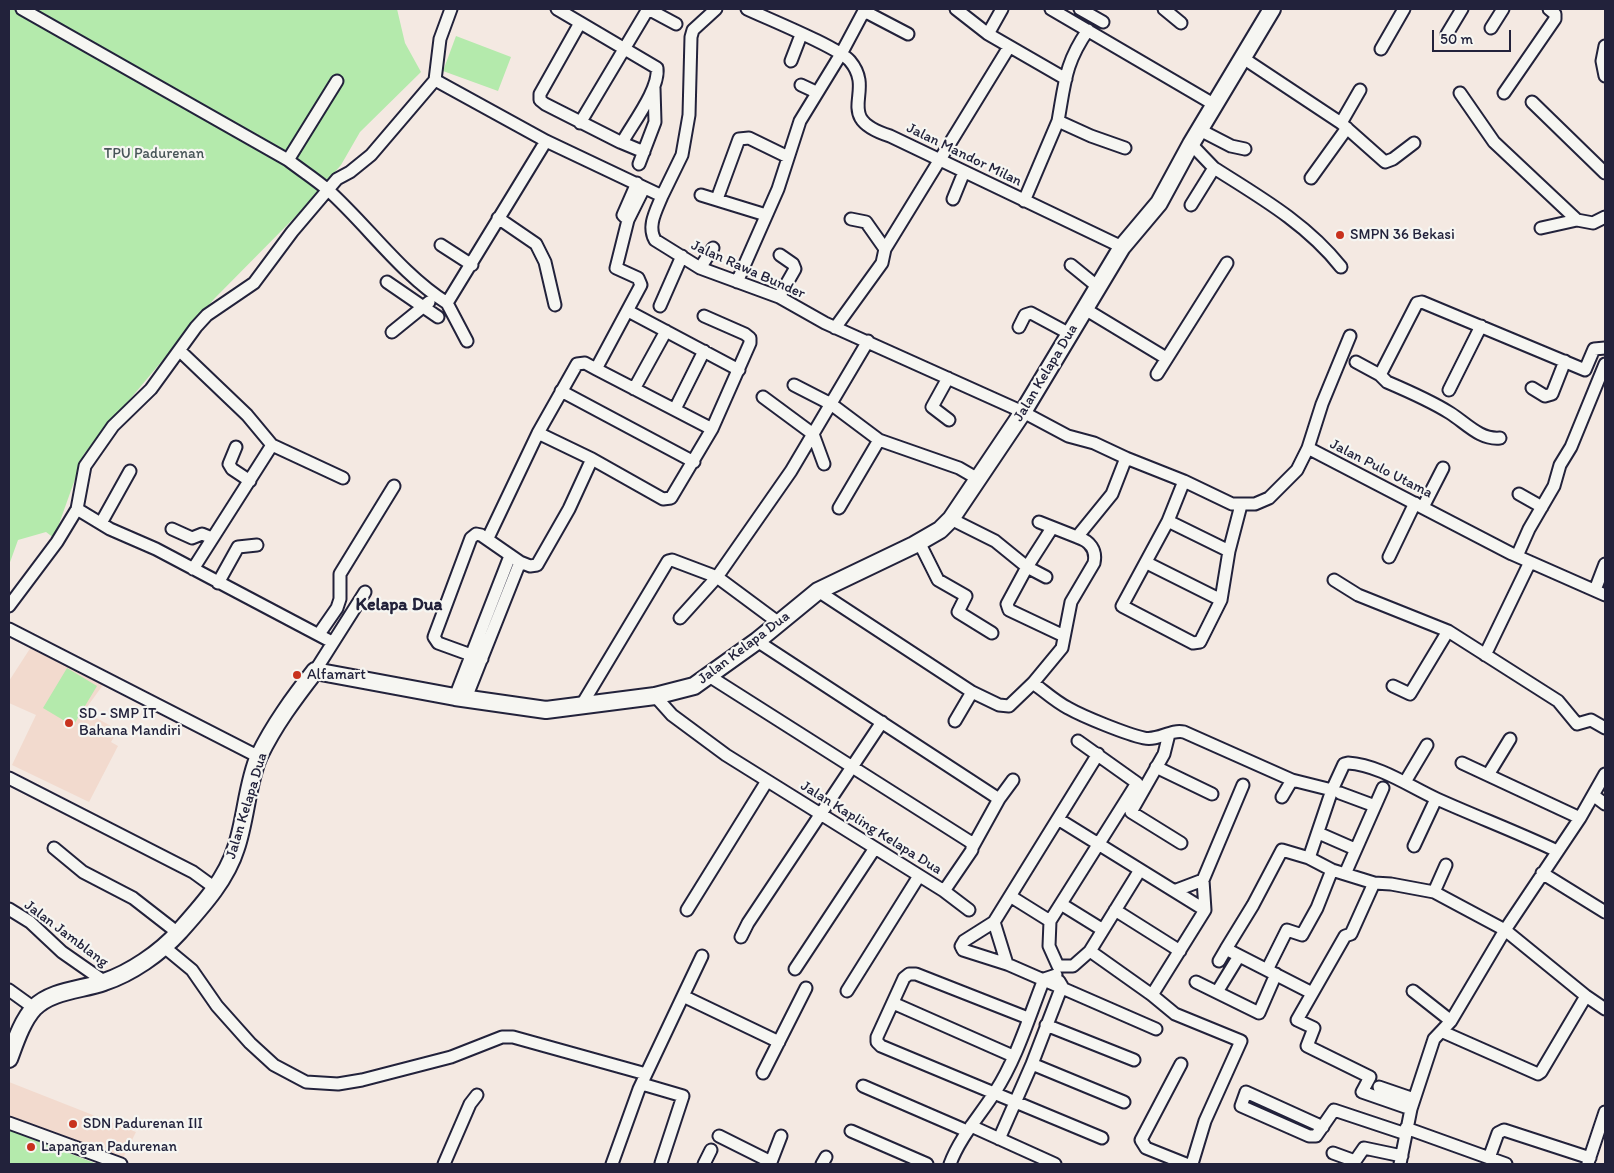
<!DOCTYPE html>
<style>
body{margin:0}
#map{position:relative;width:1614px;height:1173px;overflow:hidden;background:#f4e9e2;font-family:Itim,sans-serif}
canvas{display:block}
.frame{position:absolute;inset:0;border:10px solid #22223b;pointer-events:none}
.scale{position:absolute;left:1432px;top:30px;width:79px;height:22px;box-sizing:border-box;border:2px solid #22223b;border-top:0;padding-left:6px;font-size:15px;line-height:18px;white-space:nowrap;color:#22223b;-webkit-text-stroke:4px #f6f6f2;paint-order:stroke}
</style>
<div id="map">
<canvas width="1614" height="1173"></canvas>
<div class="frame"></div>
<div class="scale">50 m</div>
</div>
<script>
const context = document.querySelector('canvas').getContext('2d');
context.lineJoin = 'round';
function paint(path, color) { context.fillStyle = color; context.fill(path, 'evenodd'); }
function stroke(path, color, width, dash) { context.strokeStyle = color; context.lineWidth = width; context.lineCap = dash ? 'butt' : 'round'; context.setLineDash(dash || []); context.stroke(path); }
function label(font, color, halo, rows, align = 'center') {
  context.font = font + ' Itim,sans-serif'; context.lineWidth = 4.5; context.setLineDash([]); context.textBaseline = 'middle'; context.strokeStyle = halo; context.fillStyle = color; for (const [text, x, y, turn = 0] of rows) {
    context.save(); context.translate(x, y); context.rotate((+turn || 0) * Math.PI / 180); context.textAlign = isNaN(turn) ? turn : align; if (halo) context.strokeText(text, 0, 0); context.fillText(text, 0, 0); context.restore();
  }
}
paint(new Path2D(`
 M 31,647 L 103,685 L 84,711 L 118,730 L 111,742 L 118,746 L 89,802 L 12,765 L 36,715 L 9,703 L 9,681 Z
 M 9,1082 L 136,1132 L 122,1160 L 9,1116 Z`), '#f2dace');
paint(new Path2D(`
 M 9,9 L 397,9 L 405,43 L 421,72 L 360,132 L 341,165 L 297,215 L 214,299 L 84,454 L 54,538 L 46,532 L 18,540 L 9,565 Z
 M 456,36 L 511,57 L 498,91 L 443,71 Z
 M 67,668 L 97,686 L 73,726 L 43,708 Z
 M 9,1130 L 97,1164 L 9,1164 Z`), '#b4eaac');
const street = new Path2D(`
 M 22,9 L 288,160 C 301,170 315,179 328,190 C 368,226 401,274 447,303 L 546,141
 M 557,9 L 657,68 C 660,88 633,123 623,141 L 620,142 L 545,104 L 540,100 L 540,94 L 580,23
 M 648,9 L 676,24
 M 747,9 C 768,19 838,47 850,61 C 877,93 831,117 890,136 L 1122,247
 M 956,9 L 988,34 L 1066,79
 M 1051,9 L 1215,105
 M 1080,9 L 1103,22
 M 1164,9 L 1181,23
 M 864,11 L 908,34
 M 1491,28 L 1503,9
 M 988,34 L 1002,9
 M 1447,34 L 1462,9
 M 1605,46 L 1602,61 L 1605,76
 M 1381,49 L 1404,9
 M 1243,58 L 1341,123 L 1385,162 L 1393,159 L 1414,143
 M 791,61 L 801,35
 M 435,80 L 546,141 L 662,196 C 656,211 647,226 655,240 L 700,268 L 779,297 L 825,323 L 1023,412 L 1068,436 L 1094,443 L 1126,458 L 1184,481 L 1232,504 L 1255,504 L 1269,498 L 1297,470 L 1308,448 L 1512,554 L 1605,595
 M 801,85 L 816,92
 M 1460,93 L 1494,142 L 1577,220
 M 1504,93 L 1555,19 L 1555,14 L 1549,9
 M 1532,102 L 1605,173
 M 1058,121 C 1065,82 1065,63 1088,30
 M 580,123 L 648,9
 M 1341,123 L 1360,90
 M 1200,130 L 1231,146 L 1245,149
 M 620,142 L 644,152
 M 1191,144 L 1214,168 L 1191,205
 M 288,160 L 337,81
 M 639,164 L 655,122 L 654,88
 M 1214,168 C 1260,197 1307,224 1341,267
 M 1311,178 L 1347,128
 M 701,195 L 766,215
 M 662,196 L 682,155 L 689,115 L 691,37 L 693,30 L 716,9
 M 717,199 L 739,139 L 749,138 L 788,157
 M 953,199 L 964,172
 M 1024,201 L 1058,121 L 1091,136 L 1125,148
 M 625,217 L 623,215 L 637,183
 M 498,218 L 536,244 L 545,262 L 555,305
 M 1541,228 L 1577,220 L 1593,223 L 1605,217
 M 441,245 L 472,265
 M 885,249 L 1009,47
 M 1071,265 L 1098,287
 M 700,268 L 713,248
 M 387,282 L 438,317
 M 737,282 L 778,189 L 800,121 L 841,54 L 865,9
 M 779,297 L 795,269 L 793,264 L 780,255
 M 447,303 L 467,341
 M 660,306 L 682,256
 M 1085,309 L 1166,358
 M 628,311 L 739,370
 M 1019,327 L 1025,315 L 1031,313 L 1070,334
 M 835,328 L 882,263 L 885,249 L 866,222 L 851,219
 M 392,332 L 429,302
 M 180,351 L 247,415 L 272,445
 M 1356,362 L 1380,375 L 1417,303 L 1422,302 L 1585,370 L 1594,349 L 1605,348
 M 596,369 L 641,285 L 638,278 L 616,268 L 628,220 L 644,188
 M 1157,374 L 1227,263
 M 1380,375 L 1387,382 C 1408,391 1431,401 1450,413 C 1466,423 1480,440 1500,438
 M 948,378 L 932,407 L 949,420
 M 794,385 L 831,404 L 879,440 L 959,468 L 978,479
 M 1532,388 L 1545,396 L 1552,394 L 1565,361
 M 634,389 L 666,331
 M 1449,390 L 1481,326
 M 561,391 L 694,462
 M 763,397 L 813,434 L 824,464
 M 675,409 L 704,351
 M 538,433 L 592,459 L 663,499 L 671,498 L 712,429 L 750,343 L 750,338 L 745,334 L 704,316
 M 236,447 L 229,464 L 232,469 L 250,481
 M 1308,448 L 1322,404 L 1350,336
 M 1184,481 L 1168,521 L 1122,606 L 1193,643 L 1200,642 L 1221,600 L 1229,551 L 1241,505
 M 1519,494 L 1542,507
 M 1423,507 L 1443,468
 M 839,508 L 879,440
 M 77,509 L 110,529 L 156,549 L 332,642
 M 951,519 L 995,541 L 1027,567 L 1007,604 L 1009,610 L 1064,636
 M 1168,521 L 1229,551
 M 1039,522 L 1077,537 L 1112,494 L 1126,458
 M 101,523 L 130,471
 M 172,529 L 192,538 L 202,534 L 212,538
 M 488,538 L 538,433 L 577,364 L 585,363 L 596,369 L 712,429
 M 919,542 L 938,580 L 966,596 L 958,612 L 992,633
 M 1517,556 L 1529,529 L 1554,486 L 1560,465 L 1571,447 L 1605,364
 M 1389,557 L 1415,503
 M 1147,563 L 1221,600
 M 193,569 L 272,445 L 343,478
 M 1046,577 L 1027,567 L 1052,528
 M 1334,580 L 1358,595 L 1448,631 L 1558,701 L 1577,724 L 1591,720 L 1605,728
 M 218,583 L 238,547 L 257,545
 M 1595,590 L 1605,564
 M 818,591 L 972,692 L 999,705 L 1009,706 L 1033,683 L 1062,648 L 1071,602 L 1094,563 C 1097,550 1090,541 1077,537
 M 9,606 L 57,542 L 77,509 L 85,466 L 113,426 L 151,389 L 196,327 L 207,315 L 254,283 L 292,232 L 337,179 L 350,172 L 371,155 L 435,80 L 440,39 L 451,9
 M 680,618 L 717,577 L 779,623
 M 9,629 L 259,757
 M 319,634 L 337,608 L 340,599 L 340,574 L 394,486
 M 757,641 L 999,799
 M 1485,655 L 1530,562
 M 482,659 L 438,643 L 434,637 L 471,538 L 476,534 L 481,535 L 520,562 L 530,566 L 537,565 L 569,509 L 592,459
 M 315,671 L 365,592
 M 709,676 L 972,843 L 972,850 L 944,891
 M 1033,683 C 1044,691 1056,702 1068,708 C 1084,717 1126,734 1144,738 C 1159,741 1170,729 1184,732 L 1292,780 L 1332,790
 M 1393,686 L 1410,694 L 1448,631
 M 655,696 L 672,715 L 726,755 L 944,891 L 969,910
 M 455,697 L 510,556
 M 466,698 L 520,562
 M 581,706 L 668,561 L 672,560 L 717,577 L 791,471 L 868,341
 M 955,721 L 972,692
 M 1169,734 L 1164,754 L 1131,812 L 1181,843
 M 1462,763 L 1580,818
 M 1156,767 L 1212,794
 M 1488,775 L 1510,739
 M 9,778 L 193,872 L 215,888
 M 1405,782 L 1427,745
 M 1340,793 L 1375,806
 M 1593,795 L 1605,804
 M 1282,797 L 1292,780
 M 1058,819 L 1205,910
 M 1323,835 L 1355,849
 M 973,846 L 999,799 L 1013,780
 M 1414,846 L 1436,799
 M 54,848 L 83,872 L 133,898 L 178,933
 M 1557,851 C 1517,832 1477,817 1437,799 C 1409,786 1379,765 1348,763 L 1344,764 L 1332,790 L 1309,858 L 1332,870 L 1374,883 L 1391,884 L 1434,892 L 1505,930 L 1586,996 L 1605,1009
 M 1542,873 L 1605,912
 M 1345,874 L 1383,788
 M 1374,883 L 1351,934 L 1345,936 L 1297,1020 L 1314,1028 L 1307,1046 L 1370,1077 L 1362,1092 L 1411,1109
 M 1174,891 L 1203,880
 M 1434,892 L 1446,865
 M 1010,896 L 1050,921 L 1049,946 L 1058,966 L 1073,966 L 1090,951 L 1140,870
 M 1061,904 L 1103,930
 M 9,909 L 30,922 L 62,952 L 105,982
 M 687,910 L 767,781
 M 1115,910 L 1180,951
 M 1050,921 L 1137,783 L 1078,741
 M 994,922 L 964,941 L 961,946 L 963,950 L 1007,964 L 1156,1029
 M 741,937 L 748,923 L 882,722
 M 163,946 L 192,970 L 217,1006 L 250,1043 L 274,1065 L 306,1082 L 338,1084 L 362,1080 L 451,1057 L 502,1037 L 513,1037 L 646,1074
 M 1226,949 L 1253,905 L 1282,850 L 1309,858
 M 1090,951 L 1152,995 L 1175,1014 L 1241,1041 L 1205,1121 L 1192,1164
 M 1219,961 L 1226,949 L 1312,993
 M 1007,964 L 994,922 L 1098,754
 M 795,969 L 875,848
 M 1267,970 L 1287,930 L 1302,935 L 1317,908 L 1332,870
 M 1196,982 L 1259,1013 L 1276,974
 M 9,990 L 34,1008
 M 847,991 L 919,876
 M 1413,991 L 1451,1021
 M 1217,992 L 1239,956
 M 1152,995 L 1205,910 L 1203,880 L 1243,785
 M 683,996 L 702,956
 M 893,1003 L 1013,1056
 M 1028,1018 L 916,974 L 909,974 L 904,978 L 877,1037 L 877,1042 L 881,1046 L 1102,1138
 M 1046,1025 L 1134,1060
 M 1443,1032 L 1538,1074 L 1541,1072 L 1586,996
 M 1032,1064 L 1124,1102
 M 1181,1064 L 1141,1140 L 1146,1148 L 1186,1164
 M 763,1073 L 806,988
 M 642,1084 L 683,1096 L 661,1163
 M 863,1086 L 967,1131
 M 1379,1087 L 1414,1099
 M 9,1123 L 121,1164
 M 971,1126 L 1055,1164
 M 1323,1127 L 1246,1092 L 1241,1106 L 1309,1136 L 1316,1136 L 1334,1110 L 1406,1134
 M 1406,1128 L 1506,1164
 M 851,1131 L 927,1164
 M 719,1136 L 771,1162 L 770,1164
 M 999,1139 L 1032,1064 L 1062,986 L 1059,981
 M 1333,1153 L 1355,1161 L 1364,1148 L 1402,1156
 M 1489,1158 L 1498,1133 L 1504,1130 L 1590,1158
 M 771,1162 L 781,1136
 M 1588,1163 L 1605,1112
 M 444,1164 L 470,1104 L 477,1095
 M 612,1164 L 639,1089 L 683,996 L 779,1042
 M 704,1164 L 711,1150
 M 822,1164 L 826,1157
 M 950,1164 C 960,1137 979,1117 995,1092 C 1017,1058 1029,1017 1044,979 L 1056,975
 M 1400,1164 L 1411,1109 L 1434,1039 L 1451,1021 L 1505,930 L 1580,818 L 1605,774`);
const secondary = new Path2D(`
 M 9,1059 C 15,1043 22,1021 34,1008 C 52,990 82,990 104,982 C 131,973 160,953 179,932 C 202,906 226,880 236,848 C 246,819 247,783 259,756 C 274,725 294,698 315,671 L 455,697 L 546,710 L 655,696 L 694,686 L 757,641 L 818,591 L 914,545 L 940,530 L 951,519 L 1023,412 L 1122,247 L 1159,203 L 1191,144 L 1272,9`);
stroke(street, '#22223b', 15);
stroke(secondary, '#22223b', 20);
stroke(street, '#f6f6f2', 11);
stroke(secondary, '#f6f6f2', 16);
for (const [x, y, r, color] of [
 [1340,235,5,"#c8321e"],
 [297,675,5,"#c8321e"],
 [69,723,5,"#c8321e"],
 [73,1124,5,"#c8321e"],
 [31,1147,5,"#c8321e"]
]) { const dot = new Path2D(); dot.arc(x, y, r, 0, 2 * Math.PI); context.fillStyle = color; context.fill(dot); stroke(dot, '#f6f6f2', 2); }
label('15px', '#465457', '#f6f6f2', [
 ["TPU Padurenan",154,154]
]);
label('15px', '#22223b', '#f6f6f2', [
 ["Jalan Mandor Milan",964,155,26],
 ["Jalan Rawa Bunder",748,270,24],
 ["Jalan Kelapa Dua",1046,373,-59],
 ["Jalan Pulo Utama",1381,469,27],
 ["Jalan Kelapa Dua",744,648,-37],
 ["Jalan Kelapa Dua",247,806,-73],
 ["Jalan Kapling Kelapa Dua",871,828,32],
 ["Jalan Jamblang",66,934,37]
]);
label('15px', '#22223b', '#f6f6f2', [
 ["SMPN 36 Bekasi",1350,235],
 ["Alfamart",307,675],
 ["SD - SMP IT",79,714],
 ["Bahana Mandiri",79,731],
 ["SDN Padurenan III",83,1124],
 ["Lapangan Padurenan",41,1147]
], 'left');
label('bold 18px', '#22223b', '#f6f6f2', [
 ["Kelapa Dua",399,605]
]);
</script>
